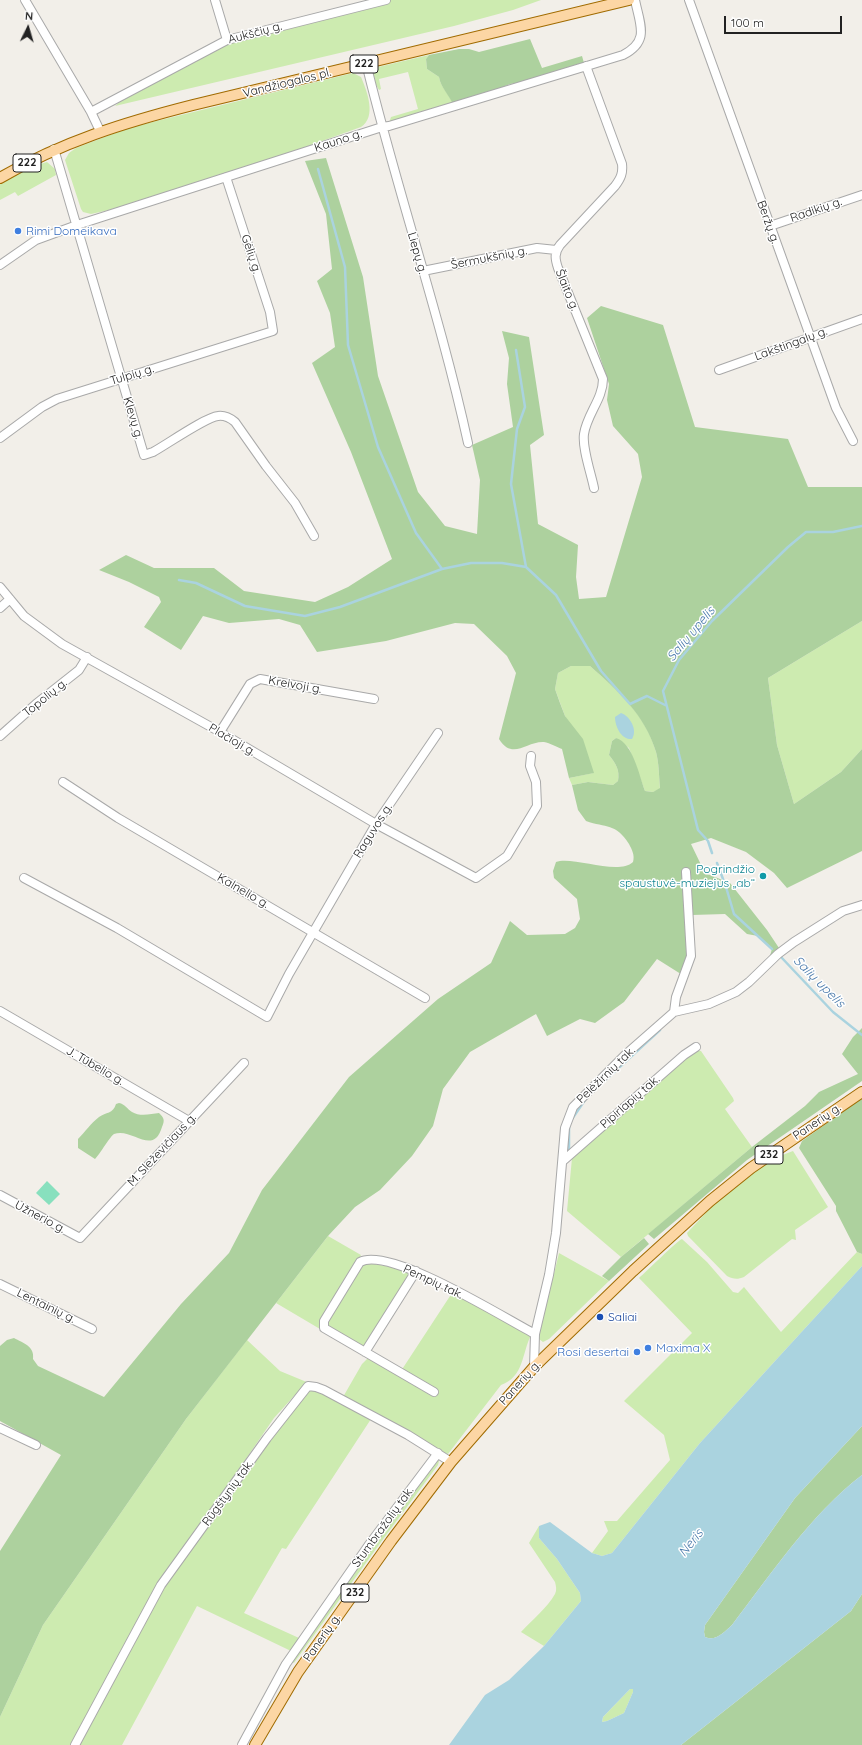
<!DOCTYPE html>
<meta charset="utf-8">
<style>
body{margin:0}
#map{position:relative;width:862px;height:1745px;overflow:hidden;background:#f2efe9;font-family:Quicksand,sans-serif}
canvas{display:block}
.north{position:absolute;left:8px;top:8px;width:40px;height:40px;-webkit-text-stroke:3px #fff;paint-order:stroke;rotate:5deg;font-size:11px;font-weight:700;line-height:16px;text-align:center;color:#222}
.north::after{content:'';display:block;margin:auto;width:14px;height:18px;background:#222;clip-path:polygon(50% 0,100% 100%,50% 72%,0 100%)}
.scale{position:absolute;left:724px;top:16px;width:118px;height:18px;box-sizing:border-box;border:2px solid #222;border-top:0;padding-left:5px;font-size:12px;line-height:14px;white-space:nowrap;color:#222;-webkit-text-stroke:3px #fff;paint-order:stroke}
</style>
<div id="map">
<canvas width="862" height="1745"></canvas>
<div class="north">N</div>
<div class="scale">100 m</div>
</div>
<script>
const context = document.querySelector('canvas').getContext('2d');
context.lineJoin = 'round';
function paint(path, color) { context.fillStyle = color; context.fill(path, 'evenodd'); }
function stroke(path, color, width, dash) { context.strokeStyle = color; context.lineWidth = width; context.lineCap = dash ? 'butt' : 'round'; context.setLineDash(dash || []); context.stroke(path); }
function label(font, color, halo, rows, align = 'center') {
  context.font = font + ' Quicksand,sans-serif'; context.lineWidth = 3; context.setLineDash([]); context.textBaseline = 'middle'; context.strokeStyle = halo; context.fillStyle = color; for (const [text, x, y, turn = 0] of rows) {
    context.save(); context.translate(x, y); context.rotate((+turn || 0) * Math.PI / 180); context.textAlign = isNaN(turn) ? turn : align; if (halo) context.strokeText(text, 0, 0); context.fillText(text, 0, 0); context.restore();
  }
}
paint(new Path2D(`
 M 386,0 L 541,0 L 513,10 L 454,26 L 115,106 L 134,89 L 227,40 Z
 M 429,55 L 426,59 L 427,69 L 439,77 C 441,89 451,95 454,107 L 389,123 L 391,117 L 418,109 L 408,72 L 379,79 L 381,89 L 379,90 L 375,83 L 373,70 L 374,68 Z
 M 353,73 L 361,77 C 367,91 377,117 361,127 L 247,168 L 109,210 L 91,214 L 83,212 L 81,209 L 65,160 L 69,153 L 76,148 L 128,128 Z
 M 47,162 L 55,169 L 56,175 L 18,196 L 15,192 L 0,200 L 0,184 L 30,167 Z
 M 862,621 L 862,749 L 841,772 L 794,804 L 777,745 L 768,678 Z
 M 571,666 L 590,666 C 618,691 646,715 656,752 C 659,763 659,777 660,789 L 653,792 L 645,791 L 629,748 L 616,738 L 612,741 L 609,755 C 616,764 620,770 618,781 L 613,785 L 588,782 L 572,785 L 569,778 L 593,773 L 565,716 L 555,689 L 558,673 Z
 M 696,1050 L 701,1051 L 733,1098 L 734,1101 L 725,1109 L 752,1147 L 621,1257 L 567,1211 L 572,1158 Z
 M 793,1151 L 828,1207 L 795,1230 L 796,1240 L 792,1239 L 744,1277 C 737,1280 733,1279 727,1276 L 688,1236 L 687,1233 L 718,1200 L 772,1159 Z
 M 328,1236 L 361,1255 L 321,1322 L 320,1329 L 276,1303 Z
 M 682,1239 L 707,1262 L 733,1292 L 738,1293 L 744,1287 L 781,1332 L 857,1252 L 862,1254 L 862,1266 L 700,1443 L 612,1553 L 602,1556 L 592,1553 L 608,1531 L 604,1521 L 617,1521 L 670,1460 L 664,1435 L 624,1401 L 692,1333 L 639,1278 C 646,1272 678,1240 682,1239 Z
 M 559,1253 L 609,1281 L 549,1339 L 543,1342 L 539,1339 L 539,1335 Z
 M 365,1262 L 410,1271 L 411,1275 L 367,1347 L 363,1347 L 326,1327 L 326,1322 Z
 M 452,1293 L 531,1335 C 522,1353 524,1377 501,1385 L 448,1454 L 444,1453 L 343,1397 L 362,1364 L 369,1357 L 399,1374 Z
 M 247,1340 L 280,1371 L 309,1383 L 305,1384 L 274,1418 L 152,1596 L 71,1745 L 0,1745 L 0,1717 L 43,1625 L 186,1419 Z
 M 316,1389 L 371,1419 L 286,1549 L 282,1548 L 244,1613 L 299,1638 L 291,1651 L 197,1606 L 122,1745 L 78,1745 L 168,1579 L 307,1391 Z
 M 437,1459 L 439,1461 L 438,1465 L 381,1542 L 294,1663 L 292,1662 L 342,1588 Z
 M 539,1526 L 539,1538 L 557,1559 L 580,1593 L 581,1601 L 544,1646 L 521,1632 C 532,1620 547,1608 555,1594 C 557,1590 556,1586 555,1582 L 529,1543 Z
 M 630,1689 L 633,1689 L 633,1692 L 624,1713 L 607,1721 L 602,1722 L 603,1717 Z`), '#cdebb0');
paint(new Path2D(`
 M 530,39 L 542,68 L 582,56 L 584,63 L 519,83 L 510,84 L 454,107 C 450,95 441,89 439,77 L 427,69 L 426,59 L 429,55 L 459,49 L 469,49 L 479,52 Z
 M 326,158 L 363,277 L 378,376 L 418,492 L 445,526 L 477,534 L 480,480 L 472,445 L 513,427 L 507,384 L 509,358 L 502,331 L 529,337 L 544,435 L 530,445 L 538,524 L 578,545 L 576,577 L 579,599 L 606,597 L 642,477 L 638,454 L 613,426 L 607,400 L 609,384 L 587,318 L 601,306 L 663,325 L 695,427 L 788,439 L 808,487 L 862,487 L 862,621 L 768,678 L 777,745 L 794,804 L 841,772 L 862,749 L 862,851 L 787,888 L 774,873 L 746,852 L 711,838 L 691,844 L 705,873 L 730,883 L 767,930 L 779,948 L 769,959 L 772,949 L 758,936 L 747,934 L 725,914 L 692,915 L 691,956 L 684,976 L 657,959 L 624,1002 L 595,1023 L 580,1019 L 547,1036 L 536,1014 L 470,1052 L 443,1089 L 433,1126 L 412,1156 L 380,1190 L 355,1207 L 328,1236 L 186,1419 L 43,1625 L 0,1717 L 0,1551 L 61,1455 L 0,1421 L 0,1346 L 7,1340 L 14,1338 C 23,1343 35,1346 33,1359 L 38,1366 L 104,1397 L 181,1304 L 229,1253 L 262,1190 L 349,1077 L 438,999 L 491,963 L 510,921 L 527,935 L 565,934 L 575,928 L 580,919 L 577,899 L 554,878 L 553,871 L 556,862 C 573,856 618,876 633,862 C 635,855 632,850 629,844 C 616,823 606,828 586,821 L 578,810 L 572,785 L 588,782 L 613,785 L 618,781 C 620,770 616,764 609,755 L 612,741 L 616,738 C 633,743 639,775 645,791 L 653,792 L 660,788 C 659,777 659,763 656,752 C 645,715 618,691 590,666 L 571,666 L 558,673 L 555,689 L 560,703 L 565,716 L 583,739 L 594,773 L 569,778 L 562,749 C 557,747 550,743 544,742 C 526,741 513,761 499,739 L 516,673 L 507,656 L 474,624 L 455,623 L 386,641 L 317,652 L 300,625 L 279,619 L 229,623 L 203,616 L 181,650 L 144,627 L 161,602 L 159,597 L 129,582 L 99,570 L 126,555 L 154,568 L 214,568 L 244,591 L 315,602 L 348,587 L 392,559 L 351,452 L 312,363 L 335,347 L 330,313 L 317,281 L 332,269 L 326,214 L 305,161 Z
 M 862,1028 L 862,1081 L 747,1160 L 654,1239 L 648,1234 L 752,1147 L 805,1106 L 819,1092 L 858,1074 L 842,1054 L 853,1037 Z
 M 862,1098 L 862,1254 L 857,1252 L 836,1211 L 836,1206 L 799,1148 L 802,1141 Z
 M 119,1103 C 125,1104 127,1109 132,1112 C 140,1117 151,1114 159,1113 C 164,1118 165,1120 162,1127 C 153,1157 132,1127 114,1134 C 111,1135 100,1154 95,1159 L 78,1148 L 78,1139 C 85,1132 91,1123 99,1117 C 106,1112 113,1114 116,1104 Z
 M 644,1238 L 649,1244 L 609,1281 L 602,1276 L 621,1257 Z
 M 862,1426 L 862,1475 C 811,1514 771,1574 732,1625 C 724,1632 716,1642 705,1637 L 704,1632 L 705,1625 L 795,1498 Z
 M 862,1594 L 862,1745 L 681,1745 L 851,1611 Z`), '#add19e');
paint(new Path2D(`
 M 47,1181 L 60,1194 L 49,1205 L 36,1193 Z`), '#88e0be');
paint(new Path2D(`
 M 621,713 C 630,716 638,730 632,739 C 621,740 615,726 615,717 Z
 M 862,1266 L 862,1426 L 795,1498 L 705,1625 L 704,1632 L 705,1637 C 716,1642 724,1632 732,1625 C 771,1574 811,1514 862,1475 L 862,1594 L 851,1611 L 681,1745 L 449,1745 L 485,1695 L 509,1680 L 544,1646 L 581,1601 L 580,1593 L 557,1559 L 539,1538 L 539,1526 L 550,1522 L 592,1553 L 602,1556 L 612,1553 L 700,1443 ZM 630,1689 L 633,1689 L 633,1692 L 624,1713 L 607,1721 L 602,1722 L 603,1717 Z`), '#aad3df');
stroke(new Path2D(`
 M 318,169 L 345,267 L 348,345 L 378,447 L 416,533 L 442,569
 M 516,350 L 525,407 L 517,429 L 511,484 L 526,567
 M 179,580 L 196,583 L 245,606 L 305,616 L 340,607 L 442,569 L 471,563 L 502,563 L 526,567 L 556,595 L 601,671 L 630,704 L 647,696 L 665,705
 M 712,853 L 708,841 L 698,830 L 663,691 L 679,660 L 712,621 L 788,547 L 806,532 L 833,532 L 862,526
 M 717,863 L 726,887 L 734,914 L 772,949
 M 781,957 L 833,1012 L 862,1035
 M 600,1085 L 660,1030
 M 572,1119 L 585,1100
 M 569,1149 L 569,1127`), '#aad3df', 2.5);
const minor = new Path2D(`
 M 25,0 L 91,112 L 100,131
 M 215,0 L 227,40
 M 689,0 L 836,408 L 853,441
 M 366,63 C 397,191 440,315 468,443
 M 586,66 L 622,164 C 623,173 621,178 615,186 L 560,245 C 554,253 555,259 558,268 L 603,379 C 603,399 587,414 584,434 C 582,448 591,473 594,488
 M 91,112 L 227,40 L 386,0
 M 54,149 L 144,455 L 153,452 C 166,445 206,417 218,416 C 225,415 230,418 235,422 L 266,466 L 295,503 L 314,536
 M 770,226 L 862,195
 M 0,265 L 36,240 L 77,225 L 382,127 L 389,126 L 623,55 C 650,41 640,25 635,0
 M 423,271 L 537,248 L 556,250
 M 719,370 L 862,319
 M 0,438 L 42,407 L 57,399 L 273,331 L 270,312 L 226,177
 M 0,587 L 24,616 L 62,644 L 220,732 L 376,824 L 476,878 L 507,856 L 537,806 L 536,782 L 530,766 L 531,756
 M 0,608 L 10,599
 M 220,732 L 250,684 L 260,679 L 374,699
 M 0,736 L 36,704 L 79,670 L 87,657
 M 63,782 L 118,818 L 425,998
 M 24,878 L 117,928 L 267,1017 L 289,974 L 376,824 L 438,733
 M 0,1011 L 189,1121
 M 674,1012 L 676,997 L 691,956 L 686,872
 M 564,1160 L 684,1055 L 696,1047
 M 0,1195 L 80,1238 L 244,1063
 M 0,1284 L 92,1329
 M 365,1352 L 416,1271
 M 534,1367 L 535,1334 L 549,1275 L 556,1233 L 565,1128 L 573,1107 L 625,1055 L 674,1012 L 709,1004 L 736,992 L 749,982 L 778,954 L 794,942 L 843,911 L 862,905
 M 434,1392 L 324,1328 L 324,1321 L 360,1262 C 390,1246 504,1318 535,1334
 M 0,1428 L 36,1445
 M 75,1745 L 161,1585 L 267,1438 L 308,1386 L 316,1387 L 324,1390 L 408,1435 L 451,1462
 M 242,1745 L 286,1664 L 368,1546 L 438,1453`);
const major = new Path2D(`
 M 0,178 C 61,142 126,122 193,105 L 629,0
 M 255,1745 L 298,1672 L 391,1541 L 451,1462 L 534,1367 L 633,1271 L 710,1201 L 751,1168 L 862,1092`);
stroke(minor, '#a9a9a9', 10);
stroke(major, '#a06b00', 12);
stroke(minor, '#fff', 8);
stroke(major, '#fcd6a4', 10);
for (const [x, y, r, color] of [
 [18,231,4,"#3f7fe0"],
 [763,876,4,"#0f9aa8"],
 [600,1317,4,"#1a4fb4"],
 [648,1348,4,"#3f7fe0"],
 [637,1352,4,"#3f7fe0"]
]) { const dot = new Path2D(); dot.arc(x, y, r, 0, 2 * Math.PI); context.fillStyle = color; context.fill(dot); stroke(dot, '#fff', 1.5); }
for (const [x, y, w] of [
 [364,64,28],
 [27,163,28],
 [769,1155,28],
 [355,1593,28]
]) { const box = new Path2D(); box.roundRect(x - w / 2, y - 9, w, 18, 3); context.fillStyle = '#fff'; context.fill(box); stroke(box, '#222', 1); }
label('bold 11px', '#222', null, [
 ["222",364,64],
 ["222",27,163],
 ["232",769,1155],
 ["232",355,1593]
]);
label('12px', '#222', '#fff', [
 ["Aukščių g.",255,33,-15],
 ["Vandžiogalos pl.",287,83,-14],
 ["Kauno g.",338,141,-18],
 ["Radikių g.",816,210,-19],
 ["Beržų g.",768,222,70],
 ["Liepų g.",417,253,74],
 ["Gėlių g.",251,254,72],
 ["Šermukšnių g.",489,258,-11],
 ["Šlaito g.",567,290,68],
 ["Lakštingalų g.",791,344,-20],
 ["Tulpių g.",132,375,-17],
 ["Klevų g.",133,418,73],
 ["Kreivoji g.",295,685,10],
 ["Topolių g.",45,698,-39],
 ["Plačioji g.",232,740,30],
 ["Raguvos g.",373,831,-58],
 ["Kalnelio g.",243,891,30],
 ["J. Tūbelio g.",95,1066,30],
 ["Pelėžirnių tak.",606,1075,-44],
 ["Pipirlapių tak.",630,1102,-41],
 ["Panerių g.",817,1122,-34],
 ["M. Sleževičiaus g.",162,1150,-47],
 ["Užnerio g.",40,1217,28],
 ["Pempių tak.",433,1282,25],
 ["Lentainių g.",46,1306,26],
 ["Panerių g.",520,1383,-48],
 ["Rūgštynių tak.",228,1493,-54],
 ["Stumbražolių tak.",383,1527,-54],
 ["Panerių g.",322,1638,-55]
]);
label('12px', '#366cbe', '#fff', [
 ["Rimi Domeikava",26,231],
 ["Maxima X",656,1348],
 ["Rosi desertai",629,1352,"right"]
], 'left');
label('12px', '#0d838f', '#fff', [
 ["Pogrindžio",755,869],
 ["spaustuvė-muziejus „ab“",755,883]
], 'right');
label('12px', '#164399', '#fff', [
 ["Saliai",608,1317]
], 'left');
label('italic 13px', '#4a7aab', '#fff', [
 ["Salių upelis",691,634,-50],
 ["Salių upelis",819,982,45],
 ["Neris",691,1543,-51]
]);
</script>
